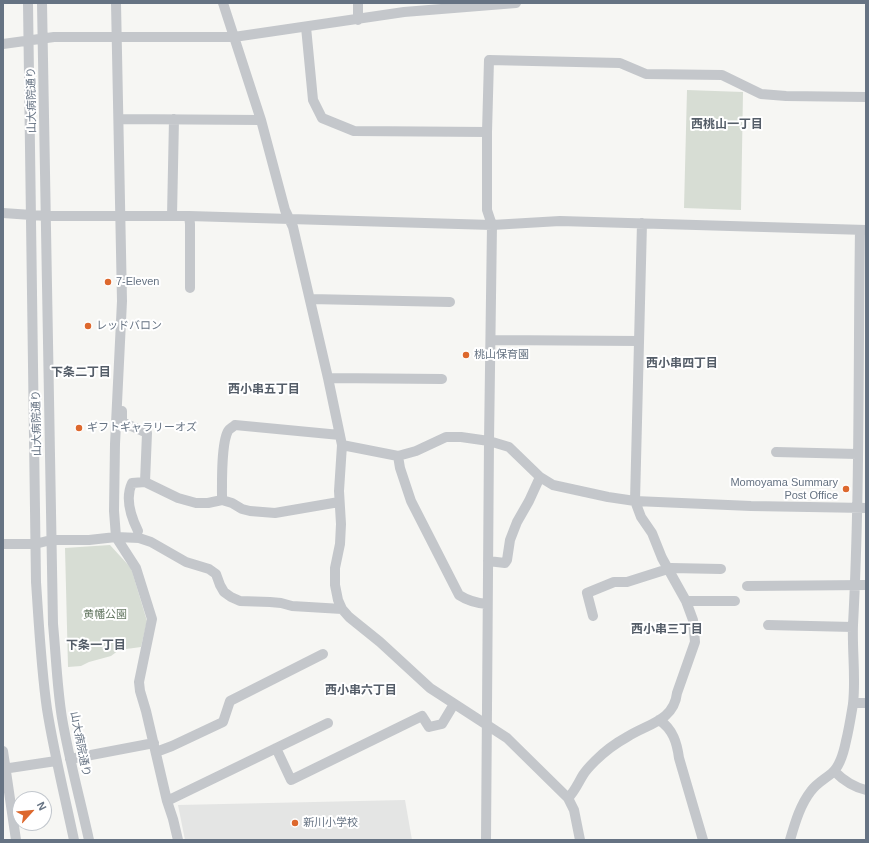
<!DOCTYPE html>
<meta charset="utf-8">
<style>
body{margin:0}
#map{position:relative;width:869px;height:843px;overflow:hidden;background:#f6f6f3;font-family:Arial,sans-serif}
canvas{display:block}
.frame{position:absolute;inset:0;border:4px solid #667383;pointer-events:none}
.north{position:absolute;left:12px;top:791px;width:40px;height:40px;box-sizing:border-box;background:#fff;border:1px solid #c2c7cd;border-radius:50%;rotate:63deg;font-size:11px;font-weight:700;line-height:16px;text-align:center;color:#667383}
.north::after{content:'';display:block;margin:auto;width:14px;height:18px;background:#dd682d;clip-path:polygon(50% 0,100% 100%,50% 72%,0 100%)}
</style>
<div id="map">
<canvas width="869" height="843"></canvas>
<div class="frame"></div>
<div class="north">N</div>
</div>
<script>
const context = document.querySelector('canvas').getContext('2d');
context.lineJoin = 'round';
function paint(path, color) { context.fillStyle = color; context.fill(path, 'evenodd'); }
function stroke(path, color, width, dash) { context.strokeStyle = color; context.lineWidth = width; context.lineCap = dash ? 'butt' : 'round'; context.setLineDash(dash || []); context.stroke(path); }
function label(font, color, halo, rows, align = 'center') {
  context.font = font + ' Arial,"Noto Sans JP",sans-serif'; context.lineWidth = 4; context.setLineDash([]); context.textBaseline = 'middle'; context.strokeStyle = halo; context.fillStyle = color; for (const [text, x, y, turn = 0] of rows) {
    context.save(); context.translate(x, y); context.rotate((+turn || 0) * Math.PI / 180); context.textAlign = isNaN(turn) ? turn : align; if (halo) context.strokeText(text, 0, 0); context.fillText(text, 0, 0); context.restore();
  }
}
paint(new Path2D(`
 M 405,800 L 412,840 L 185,840 L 178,805 Z`), '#e4e5e4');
paint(new Path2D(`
 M 687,90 L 743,92 L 741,210 L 684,208 Z
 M 110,545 L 131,568 L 147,621 L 141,647 L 119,650 L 111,656 L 89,662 L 81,666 L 68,667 L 65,548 Z`), '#d7ddd4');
stroke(new Path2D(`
 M 28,3 L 36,582 C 39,625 41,667 47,709 C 54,753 65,797 74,840
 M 42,3 L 53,624 C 56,655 57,687 62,718 C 69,759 80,799 89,840
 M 116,3 L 122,301 L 115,444 L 114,511 L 116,537 L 139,538 L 151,542 L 186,562 L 209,569 L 216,574 L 220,585 L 224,592 L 231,597 L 240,601 L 270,602 L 281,603 L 292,606 L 342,609
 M 223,3 L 261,120 L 285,210 L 293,227 L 328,378 L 342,445 L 339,491 L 341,524 L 340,544 L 335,568 L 335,585 L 338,600 L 342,609 L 349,617 L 380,642 L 430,688 L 507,738 L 568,798 L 574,810 L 580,840
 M 358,20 L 358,3
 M 306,27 L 313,100 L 322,118 L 354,131 L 487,132
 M 3,44 L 54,37 L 234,37 L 404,12 L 516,3
 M 119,119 L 261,120
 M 3,213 L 46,216 L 189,216 L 492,225 L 560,221 L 866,230
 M 172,216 L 174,119
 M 189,216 L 190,224 L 190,288
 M 310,299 L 450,302
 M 491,340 L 639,341
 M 328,378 L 442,379
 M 122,411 L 122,422 L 147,433 L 145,482
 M 342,445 L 398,456 L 416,451 L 446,437 L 461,437 L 489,441 L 509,447 L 540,477 L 553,485 L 608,497 L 635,501 L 751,506 L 866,508
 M 776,452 L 857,454
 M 398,456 L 400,468 L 411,501 L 459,595 C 468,601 476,603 487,604
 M 222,500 C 222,484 221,444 228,431 C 229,429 233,427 235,425 L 340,435
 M 138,531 C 131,517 125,498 132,483 L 145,482 L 178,498 L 196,503 L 208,503 L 222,500 L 232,503 L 242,509 L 250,511 L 275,513 L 339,502
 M 3,544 L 35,544 L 51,540 L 89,540 L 116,537 L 136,568 L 152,619 L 139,682 L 140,691 L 146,711 L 167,801 L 173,819 L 178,840
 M 488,561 L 505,563 L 507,560 L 510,540 L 517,522 L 529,501 L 540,477
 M 747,586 L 866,585
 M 686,601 L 735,601
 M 593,616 L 587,593 L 614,582 L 627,582 L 671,568 L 721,569
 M 768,625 L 853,627
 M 853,703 L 866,703
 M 659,720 C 673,729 677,743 679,758 L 703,840
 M 276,748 L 291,780 L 422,716 L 429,727 L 442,724 L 454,704
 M 3,751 L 16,840
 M 156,752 L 172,746 L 223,722 L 230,701 L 323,654
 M 70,759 L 154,743
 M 3,769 L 56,761
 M 834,771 C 844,781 853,787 866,790
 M 568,798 C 575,791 578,783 583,775 C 586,770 591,765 595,761 C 604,752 616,743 627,737 C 647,724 674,721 677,693 L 695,642 L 693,620 L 686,601 L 662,558 L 652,533 L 641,517 L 635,501 L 642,223
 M 167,801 L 328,723
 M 486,840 L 489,441 L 492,225 L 487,210 L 487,132 L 489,60 L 620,63 L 646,74 L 722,75 L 761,94 L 786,96 L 866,97
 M 790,840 C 795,823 800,805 811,791 C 817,783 825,779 832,773 C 840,766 844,751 846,741 C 849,729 851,716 853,704 C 856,678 852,651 853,625 C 860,494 858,362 860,230`), '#c4c7cb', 10);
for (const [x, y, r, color] of [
 [108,282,4,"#dd682d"],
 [88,326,4,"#dd682d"],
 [466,355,4,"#dd682d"],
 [79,428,4,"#dd682d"],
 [846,489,4,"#dd682d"],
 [295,823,4,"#dd682d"]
]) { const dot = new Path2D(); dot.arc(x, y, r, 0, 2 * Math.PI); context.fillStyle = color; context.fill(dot); stroke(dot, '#fff', 1.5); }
label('11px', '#667383', '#fff', [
 ["山大病院通り",32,100,-91],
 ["山大病院通り",37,423,-91],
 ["山大病院通り",80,744,79]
]);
label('11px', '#667383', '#fff', [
 ["7-Eleven",116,282],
 ["レッドバロン",96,326],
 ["桃山保育園",474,355],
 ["ギフトギャラリーオズ",87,428],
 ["Momoyama Summary",838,483,"right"],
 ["Post Office",838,496,"right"],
 ["新川小学校",303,823]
], 'left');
label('11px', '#677a65', '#fff', [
 ["黄幡公園",105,615]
]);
label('bold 12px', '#545d68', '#fff', [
 ["西桃山一丁目",727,125],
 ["西小串四丁目",682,364],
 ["下条二丁目",81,373],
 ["西小串五丁目",264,390],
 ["西小串三丁目",667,630],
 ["下条一丁目",96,646],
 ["西小串六丁目",361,691]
]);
</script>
